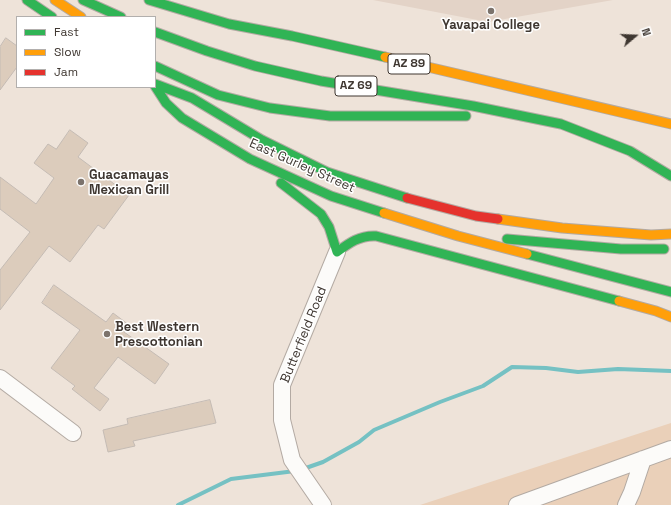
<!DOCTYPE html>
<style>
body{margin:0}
#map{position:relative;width:671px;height:505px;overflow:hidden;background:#eee3d9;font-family:"Space Grotesk",sans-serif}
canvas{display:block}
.legend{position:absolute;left:16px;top:16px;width:140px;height:72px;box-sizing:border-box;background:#fff;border:1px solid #b2afad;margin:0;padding:5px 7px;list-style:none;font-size:12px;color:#3f3731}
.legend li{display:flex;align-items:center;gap:8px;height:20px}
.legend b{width:20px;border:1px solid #b2afad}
.north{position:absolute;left:615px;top:16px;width:40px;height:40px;-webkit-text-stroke:3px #fff;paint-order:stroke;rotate:71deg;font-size:11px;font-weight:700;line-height:16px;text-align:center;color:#3f3731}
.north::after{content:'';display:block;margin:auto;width:14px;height:18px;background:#3f3731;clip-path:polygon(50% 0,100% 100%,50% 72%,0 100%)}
</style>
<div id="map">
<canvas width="671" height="505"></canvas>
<ul class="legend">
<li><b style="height:5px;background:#30b455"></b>Fast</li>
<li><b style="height:5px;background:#ff9f0a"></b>Slow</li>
<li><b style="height:5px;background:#e5322d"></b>Jam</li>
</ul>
<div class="north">N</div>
</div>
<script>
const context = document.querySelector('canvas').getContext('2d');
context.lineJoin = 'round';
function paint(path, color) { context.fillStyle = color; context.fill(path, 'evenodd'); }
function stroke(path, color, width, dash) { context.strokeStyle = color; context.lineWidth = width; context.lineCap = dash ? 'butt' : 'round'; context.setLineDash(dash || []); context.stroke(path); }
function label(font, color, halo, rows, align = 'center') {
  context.font = font + ' "Space Grotesk",sans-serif'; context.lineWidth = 3; context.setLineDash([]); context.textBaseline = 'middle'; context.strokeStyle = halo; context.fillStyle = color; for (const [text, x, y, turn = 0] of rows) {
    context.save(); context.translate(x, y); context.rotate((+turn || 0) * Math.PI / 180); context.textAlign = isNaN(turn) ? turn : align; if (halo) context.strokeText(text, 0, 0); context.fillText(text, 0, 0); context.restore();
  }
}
paint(new Path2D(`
 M 373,0 L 613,0 L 488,22 Z`), '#e3d3c7');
paint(new Path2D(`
 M 671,423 L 671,505 L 420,505 Z`), '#ead0b9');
stroke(new Path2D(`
 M 303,469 L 323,462 L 359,442 L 374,430 L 440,402 L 483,386 L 512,367 L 546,368 L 578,372 L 618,369 L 671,371
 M 178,505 L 231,479 L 295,471`), '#75c1c3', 4);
const building = new Path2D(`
 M 6,38 L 17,46 L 17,67 L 0,90 L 0,47 Z
 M 70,130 L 88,143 L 78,157 L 129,195 L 104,229 L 98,225 L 70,262 L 49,246 L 0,310 L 0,270 L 30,232 L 0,209 L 0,177 L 36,204 L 54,178 L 34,163 L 48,144 L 56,149 Z
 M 54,285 L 106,322 L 113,313 L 129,325 L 124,332 L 169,364 L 155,384 L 118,357 L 94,388 L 109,399 L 100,411 L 72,389 L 75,386 L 51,368 L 80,330 L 42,303 Z
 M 210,400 L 216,423 L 133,441 L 135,446 L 108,452 L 103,430 L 128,424 L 127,419 Z`);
paint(building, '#dcccbc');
stroke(building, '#c4bbb4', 1);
const street = new Path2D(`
 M 0,378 L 73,433
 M 323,505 L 292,460 L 282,420 L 282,385 L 337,252
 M 517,505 L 671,449
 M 626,505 L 632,492 L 643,459`);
const fast = new Path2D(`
 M 27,0 L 52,17
 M 83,0 L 121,17
 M 149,0 L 229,24 L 292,36 L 385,57
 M 155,32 L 207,51 L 255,66 L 321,81 L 473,106 L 561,124 L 630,151 L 671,176
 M 155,66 L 218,95 L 270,108 L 330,116 L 466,116
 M 155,84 L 192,98 L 262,140 L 327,172 L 407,198
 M 155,86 L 166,103 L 182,118 L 250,159 L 331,196 L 384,213
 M 281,183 L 321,214 L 329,227 L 337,252 C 349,243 360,235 376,236 L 619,301
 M 507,239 L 621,249 L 664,249
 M 527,254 L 671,292`);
const slow = new Path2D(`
 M 55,0 L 81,17
 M 385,57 L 671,124
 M 384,213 L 458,236 L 527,254
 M 498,219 L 562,228 L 651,235 L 671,234
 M 619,301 L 656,311 L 671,317`);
const jam = new Path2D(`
 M 407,198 L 476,216 L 498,219`);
stroke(street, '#b3aaa3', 18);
stroke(fast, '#b3aaa3', 11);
stroke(slow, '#b3aaa3', 11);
stroke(jam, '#b3aaa3', 11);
stroke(street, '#fcfbf9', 16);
stroke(fast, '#30b455', 9);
stroke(slow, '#ff9f0a', 9);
stroke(jam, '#e5322d', 9);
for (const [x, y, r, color] of [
 [491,11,4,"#7c736c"],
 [81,182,4,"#7c736c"],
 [107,334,4,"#7c736c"]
]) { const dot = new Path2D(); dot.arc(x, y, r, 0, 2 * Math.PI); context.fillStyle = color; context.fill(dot); stroke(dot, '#fff', 1.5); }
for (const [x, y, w] of [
 [409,64,42],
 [356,86,42]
]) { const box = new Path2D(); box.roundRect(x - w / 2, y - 10, w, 20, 3); context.fillStyle = '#fff'; context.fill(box); stroke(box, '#3f3731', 1); }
label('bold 12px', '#3f3731', null, [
 ["AZ 89",409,64],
 ["AZ 69",356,86]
]);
label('bold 13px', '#3f3731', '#fff', [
 ["Yavapai College",491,25,"center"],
 ["Guacamayas",89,175],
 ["Mexican Grill",89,190],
 ["Best Western",115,327],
 ["Prescottonian",115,342]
], 'left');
label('13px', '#3f3731', '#fff', [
 ["East Gurley Street",302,166,24],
 ["Butterfield Road",304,335,-68]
]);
</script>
